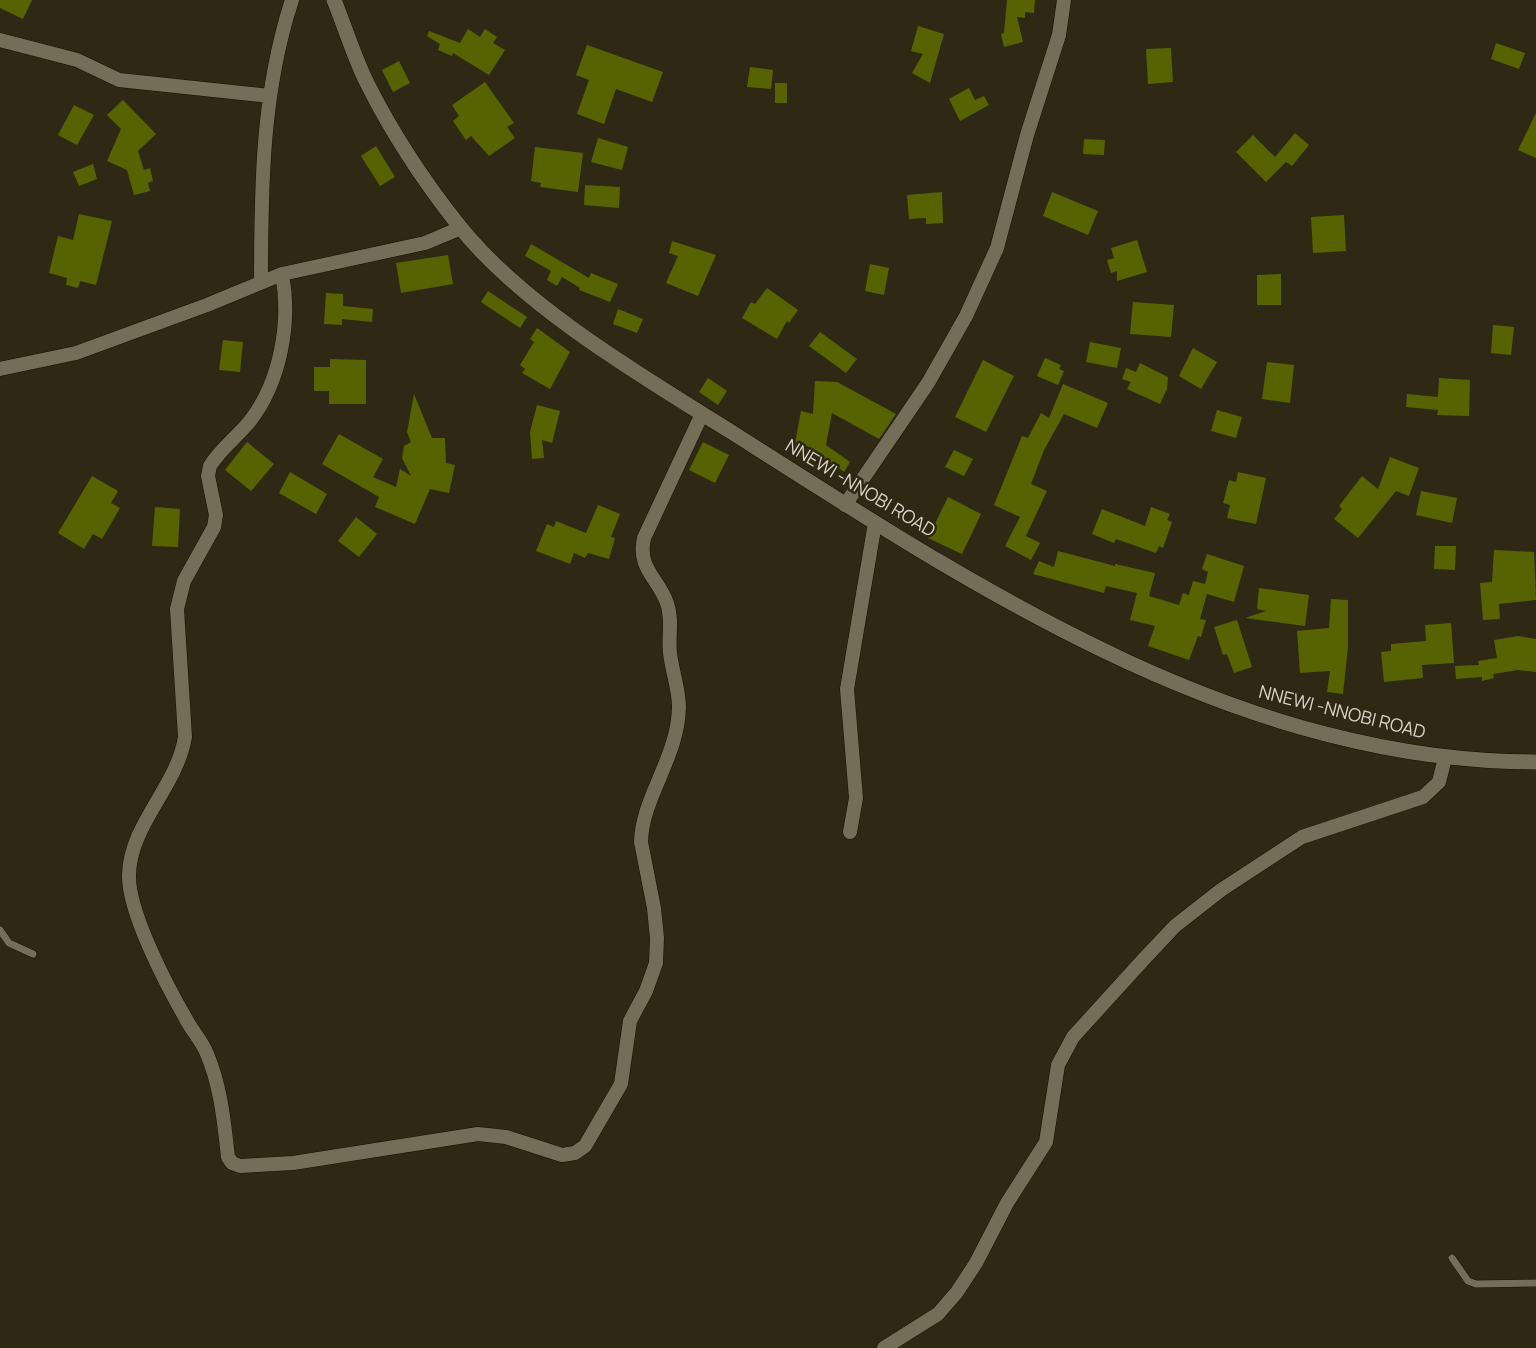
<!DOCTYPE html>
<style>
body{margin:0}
canvas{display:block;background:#2e2915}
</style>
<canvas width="1536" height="1348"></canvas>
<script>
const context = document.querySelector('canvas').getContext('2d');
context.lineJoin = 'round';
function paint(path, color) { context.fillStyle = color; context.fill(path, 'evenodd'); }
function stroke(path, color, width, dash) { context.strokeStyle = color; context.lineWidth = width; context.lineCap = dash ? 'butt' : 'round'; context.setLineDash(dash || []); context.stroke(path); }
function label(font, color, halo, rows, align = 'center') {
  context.font = font + ' Manrope,sans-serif'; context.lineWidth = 5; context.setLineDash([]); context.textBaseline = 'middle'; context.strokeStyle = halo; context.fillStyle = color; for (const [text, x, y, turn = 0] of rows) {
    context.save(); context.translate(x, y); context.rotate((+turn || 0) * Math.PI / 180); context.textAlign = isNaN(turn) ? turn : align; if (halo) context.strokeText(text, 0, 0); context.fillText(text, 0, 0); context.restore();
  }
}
paint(new Path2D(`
 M 0,0 L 32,0 L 23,19 L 0,8 Z
 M 1007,0 L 1035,0 L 1034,13 L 1025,12 L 1025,18 L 1017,17 L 1023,42 L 1004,47 L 1001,34 L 1004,33 Z
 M 918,26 L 944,34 L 930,83 L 912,73 L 923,54 L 911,51 Z
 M 468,29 L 480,37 L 485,29 L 497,37 L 493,43 L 505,50 L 489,75 L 453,53 L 452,56 L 438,50 L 440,44 L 427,36 L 429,31 L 460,43 Z
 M 1496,43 L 1525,53 L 1519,69 L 1491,59 Z
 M 587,45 L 663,72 L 652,102 L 616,89 L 604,124 L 577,114 L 589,80 L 576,75 Z
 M 1171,48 L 1173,82 L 1148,84 L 1146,49 Z
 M 399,61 L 410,83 L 393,92 L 382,70 Z
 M 750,67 L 773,70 L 771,89 L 747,87 Z
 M 485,82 L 514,123 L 507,127 L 515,138 L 489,156 L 471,136 L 466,140 L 453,121 L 459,116 L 452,105 Z
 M 775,83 L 787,83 L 787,103 L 775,103 Z
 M 969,88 L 975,100 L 984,96 L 989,105 L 960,121 L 949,99 Z
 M 123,100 L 156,134 L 138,151 L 144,170 L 150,168 L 153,181 L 148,183 L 150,191 L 134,195 L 127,170 L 107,161 L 121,129 L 107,115 Z
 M 74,105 L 94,115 L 77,145 L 58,135 Z
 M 1536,113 L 1536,158 L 1518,150 Z
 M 1295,133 L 1309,145 L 1292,166 L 1286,162 L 1266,182 L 1236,152 L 1253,135 L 1275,157 Z
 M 598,138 L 628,147 L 622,170 L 591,162 Z
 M 1084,139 L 1105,140 L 1104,155 L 1083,154 Z
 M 376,146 L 395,177 L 380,186 L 361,156 Z
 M 535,147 L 583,153 L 578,192 L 540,187 L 541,183 L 531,181 Z
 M 93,164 L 97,179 L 79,186 L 73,172 Z
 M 585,185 L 620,187 L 619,208 L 584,205 Z
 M 942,192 L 943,223 L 926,224 L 926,218 L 909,219 L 907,195 Z
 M 1052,192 L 1098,211 L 1088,235 L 1043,216 Z
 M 79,214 L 112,221 L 96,285 L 80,281 L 78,288 L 66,285 L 67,278 L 49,273 L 58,236 L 73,240 Z
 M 1344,215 L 1346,251 L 1313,253 L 1311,217 Z
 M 1137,240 L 1147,272 L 1117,281 L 1117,271 L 1111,273 L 1107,260 L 1114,258 L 1111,248 Z
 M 672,241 L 716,255 L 698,296 L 666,283 L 678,256 L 669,253 Z
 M 531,244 L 589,278 L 591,273 L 618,284 L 610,302 L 579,290 L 580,288 L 562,277 L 557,286 L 547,280 L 551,271 L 525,256 Z
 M 448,255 L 453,284 L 401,293 L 396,263 Z
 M 870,264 L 889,268 L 884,295 L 865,291 Z
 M 1281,274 L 1281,305 L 1257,305 L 1257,275 Z
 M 767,288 L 798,310 L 789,323 L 787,321 L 777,339 L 742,318 L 751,302 L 755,304 Z
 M 488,291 L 527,317 L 520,328 L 481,302 Z
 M 326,293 L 343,294 L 343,306 L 373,309 L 372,322 L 342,319 L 342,325 L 324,324 Z
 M 1133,302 L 1174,305 L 1171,337 L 1130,334 Z
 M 618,309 L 643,319 L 637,333 L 613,324 Z
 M 1493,325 L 1514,327 L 1511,355 L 1491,353 Z
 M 537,328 L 570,352 L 550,389 L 522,373 L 525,369 L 520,365 L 534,342 L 530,339 Z
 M 820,332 L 857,359 L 846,373 L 809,346 Z
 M 223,340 L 243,342 L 240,372 L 219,370 Z
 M 1090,342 L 1121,348 L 1117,368 L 1086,362 Z
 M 1193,348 L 1217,362 L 1201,389 L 1179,376 Z
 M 1045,358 L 1061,365 L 1059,369 L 1064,371 L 1058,385 L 1037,376 Z
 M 330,359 L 366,360 L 366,404 L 329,404 L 329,391 L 314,391 L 314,367 L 330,367 Z
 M 983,360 L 1014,376 L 986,432 L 955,417 Z
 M 1267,362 L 1294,365 L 1290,403 L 1262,399 Z
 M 1140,363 L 1168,377 L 1167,389 L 1160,404 L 1127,389 L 1131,382 L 1122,379 L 1126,368 L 1136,372 Z
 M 708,378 L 727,391 L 718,405 L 699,392 Z
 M 1439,378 L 1470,380 L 1469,416 L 1437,415 L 1438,410 L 1406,407 L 1407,394 L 1438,397 Z
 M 815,381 L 837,382 L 896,414 L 879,439 L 832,413 L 826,445 L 850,462 L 844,472 L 807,446 L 795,443 L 801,411 L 813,414 Z
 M 1063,384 L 1108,403 L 1097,428 L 1064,414 L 1044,450 L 1031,484 L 1047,491 L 1026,536 L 1040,543 L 1031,560 L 1005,546 L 1020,517 L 994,505 L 1022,436 L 1028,438 L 1041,413 L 1049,418 Z
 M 414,394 L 432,438 L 445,438 L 446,463 L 455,465 L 449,493 L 430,489 L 415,524 L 375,507 L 379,497 L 322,464 L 339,434 L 383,459 L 373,477 L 396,487 L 400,469 L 411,476 L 402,458 L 404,446 L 411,442 L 407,432 Z
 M 537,405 L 560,411 L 552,443 L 542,440 L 544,458 L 532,459 L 530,432 Z
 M 1217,410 L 1242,417 L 1236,438 L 1211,431 Z
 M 247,442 L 274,464 L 251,491 L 225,470 Z
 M 703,442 L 729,455 L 715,483 L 689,470 Z
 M 954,450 L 973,459 L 964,476 L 945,467 Z
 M 1390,457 L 1419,468 L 1409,496 L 1396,491 L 1358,538 L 1334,519 L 1342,509 L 1339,506 L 1362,476 L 1378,489 Z
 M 290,472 L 327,494 L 316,514 L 279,493 Z
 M 1238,472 L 1266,478 L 1256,524 L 1227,518 L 1230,505 L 1223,503 L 1229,480 L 1236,482 Z
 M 92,476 L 118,491 L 111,503 L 120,508 L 102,539 L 93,534 L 84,549 L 58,533 Z
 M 1421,491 L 1457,498 L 1452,523 L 1416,515 Z
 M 948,497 L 981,514 L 962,554 L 928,538 Z
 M 598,505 L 620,514 L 611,537 L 615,538 L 609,559 L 588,553 L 585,558 L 574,553 L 570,564 L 536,551 L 547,524 L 554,527 L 556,521 L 586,533 Z
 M 155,507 L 180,509 L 178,547 L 152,546 Z
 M 1151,507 L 1170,514 L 1167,520 L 1172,522 L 1163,548 L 1159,546 L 1156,553 L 1116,539 L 1114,543 L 1092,534 L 1102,509 L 1145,526 Z
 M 356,517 L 377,534 L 359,557 L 338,541 Z
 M 1435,546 L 1456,546 L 1455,570 L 1434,569 Z
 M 1494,550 L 1534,552 L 1536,600 L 1499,604 L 1500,619 L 1483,620 L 1480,583 L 1492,582 Z
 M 1058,551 L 1115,566 L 1115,564 L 1155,573 L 1149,596 L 1179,605 L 1183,593 L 1189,595 L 1193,581 L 1205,584 L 1208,572 L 1202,569 L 1207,554 L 1244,566 L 1234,602 L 1207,594 L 1200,619 L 1206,620 L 1201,637 L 1198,636 L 1189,660 L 1148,646 L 1155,626 L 1130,620 L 1137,593 L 1106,586 L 1104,593 L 1033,574 L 1039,561 L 1054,567 Z
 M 1259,588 L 1309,595 L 1305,626 L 1245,618 L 1266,611 L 1257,609 Z
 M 1331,599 L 1348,600 L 1348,647 L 1343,694 L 1327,692 L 1330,671 L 1300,673 L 1297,631 L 1329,628 Z
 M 1237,620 L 1252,667 L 1234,673 L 1227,654 L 1223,655 L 1214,627 Z
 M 1451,623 L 1454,663 L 1422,665 L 1423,678 L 1384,682 L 1381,652 L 1391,651 L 1391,644 L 1426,641 L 1425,625 Z
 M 1518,636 L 1536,639 L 1536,672 L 1518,670 L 1493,674 L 1494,678 L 1482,681 L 1482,677 L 1456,679 L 1455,666 L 1479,665 L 1478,661 L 1497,658 L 1494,640 Z`), '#576200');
const service = new Path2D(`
 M 0,930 L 9,943 L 33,954
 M 1452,1258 L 1468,1281 L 1476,1284 L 1536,1283`);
const minor = new Path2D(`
 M 0,40 L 77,60 L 119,80 L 270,96
 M 282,274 C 291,321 281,381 250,421 C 238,436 220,449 210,466 L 208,476 L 216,515 L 214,527 L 184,581 L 177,609 L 185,737 C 177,787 130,824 129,875 C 128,912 167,986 186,1019 C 192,1031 202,1041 207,1054 C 221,1087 224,1122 228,1157 L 232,1163 L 240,1166 L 293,1163 L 478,1134 L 506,1137 L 562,1155 L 575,1153 L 585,1146 L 621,1084 L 630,1021 L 646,991 L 656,963 L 657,938 L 654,908 L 641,842 C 642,797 678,758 679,707 C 679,689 672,671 670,653 C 668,637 673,620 667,603 C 658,578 637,568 644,538 L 702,414
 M 261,282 C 261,187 262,91 292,0
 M 0,369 L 76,353 L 207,305 L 282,274 L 425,243 L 461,228
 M 845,505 L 928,383 L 966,316 L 997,248 L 1027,135 L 1059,35 L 1064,0
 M 850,832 L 856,798 L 847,689 L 875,523
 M 884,1348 L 938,1314 L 957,1292 L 976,1263 L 1007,1203 L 1046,1142 L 1058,1065 L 1073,1037 L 1143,960 L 1175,926 L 1221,890 L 1302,837 L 1423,797 L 1439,782 L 1445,758`);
const secondary = new Path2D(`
 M 334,0 C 345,27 354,57 367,83 C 392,133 425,183 460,227 C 525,308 645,378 733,433 C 975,587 1238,762 1536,762`);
stroke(service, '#161101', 8);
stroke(minor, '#161101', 15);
stroke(secondary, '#161101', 16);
stroke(service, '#746e58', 7);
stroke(minor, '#746e58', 14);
stroke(secondary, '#746e58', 15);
label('18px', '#d7d4c8', '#2e2915', [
 ["NNEWI -NNOBI ROAD",860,489,31],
 ["NNEWI -NNOBI ROAD",1342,713,14]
]);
</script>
